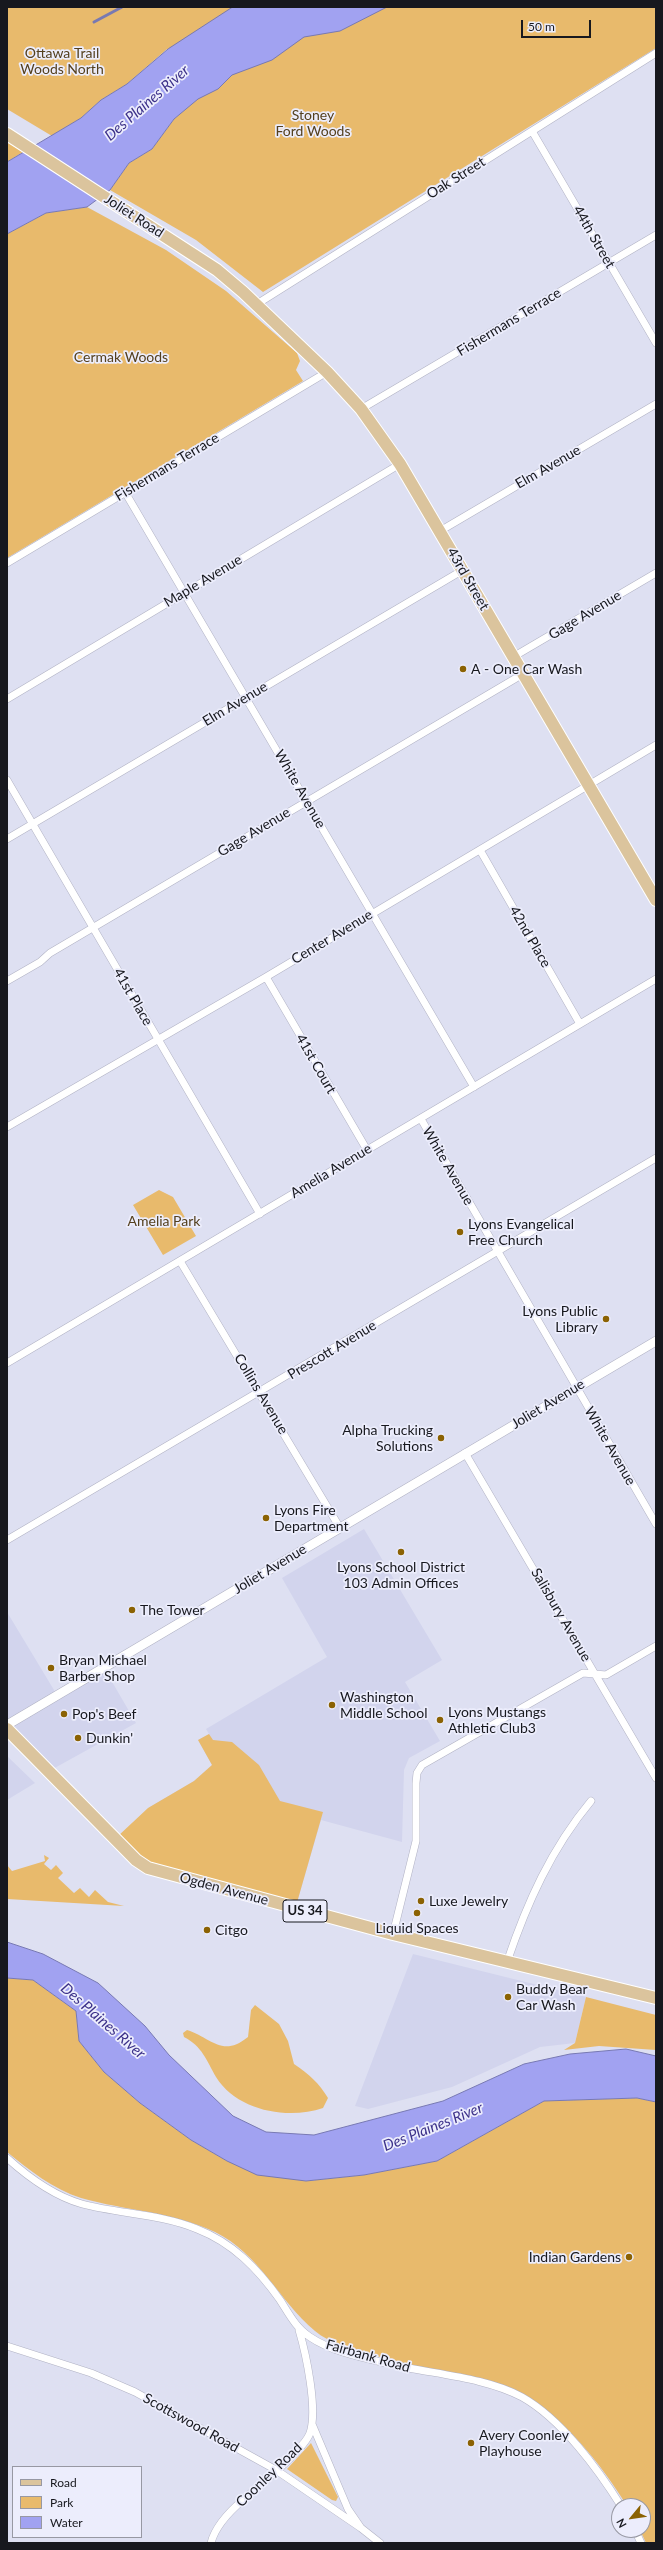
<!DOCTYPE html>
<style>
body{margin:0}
#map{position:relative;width:663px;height:2550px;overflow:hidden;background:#dee0f2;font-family:Lato,sans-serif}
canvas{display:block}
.frame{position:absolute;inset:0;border:8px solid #17181e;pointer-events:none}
.legend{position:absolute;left:12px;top:2466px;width:130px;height:72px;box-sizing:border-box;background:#ecedfc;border:1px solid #9798a3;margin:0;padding:5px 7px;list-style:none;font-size:12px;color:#17181e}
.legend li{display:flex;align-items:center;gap:8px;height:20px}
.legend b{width:20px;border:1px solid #9798a3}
.north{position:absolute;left:611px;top:2498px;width:40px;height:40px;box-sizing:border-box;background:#ecedfc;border:1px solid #9798a3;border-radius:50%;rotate:241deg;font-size:11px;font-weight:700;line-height:16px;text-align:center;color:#17181e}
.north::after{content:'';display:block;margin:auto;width:14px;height:18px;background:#8b6203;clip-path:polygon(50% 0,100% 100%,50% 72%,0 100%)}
.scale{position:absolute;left:521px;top:20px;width:70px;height:18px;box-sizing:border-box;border:2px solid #17181e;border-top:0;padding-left:5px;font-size:12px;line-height:14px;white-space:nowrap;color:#17181e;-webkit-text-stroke:3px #ecedfc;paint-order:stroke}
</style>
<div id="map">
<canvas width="663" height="2550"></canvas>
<div class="frame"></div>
<ul class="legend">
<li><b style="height:5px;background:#dbc49d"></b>Road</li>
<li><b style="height:11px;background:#e8ba6c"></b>Park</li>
<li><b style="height:11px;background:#a1a2f1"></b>Water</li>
</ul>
<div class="north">N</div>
<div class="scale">50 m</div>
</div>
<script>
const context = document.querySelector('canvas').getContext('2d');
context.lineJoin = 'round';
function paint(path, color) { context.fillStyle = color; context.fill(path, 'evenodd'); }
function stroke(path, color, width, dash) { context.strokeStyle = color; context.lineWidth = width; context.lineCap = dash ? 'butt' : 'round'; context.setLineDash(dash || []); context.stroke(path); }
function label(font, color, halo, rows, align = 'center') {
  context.font = font + ' Lato,sans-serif'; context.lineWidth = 3.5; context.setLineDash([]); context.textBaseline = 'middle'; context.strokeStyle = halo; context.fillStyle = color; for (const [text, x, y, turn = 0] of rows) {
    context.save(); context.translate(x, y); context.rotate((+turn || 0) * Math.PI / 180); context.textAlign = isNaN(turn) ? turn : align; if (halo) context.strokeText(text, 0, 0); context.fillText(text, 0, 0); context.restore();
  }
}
paint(new Path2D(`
 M 364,1529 L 442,1660 L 405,1682 L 440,1741 L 409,1758 L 404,1770 L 402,1842 L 321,1820 L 296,1906 L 148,1808 L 194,1781 L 212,1765 L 198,1740 L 209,1734 L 206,1729 L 327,1657 L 282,1578 Z
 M 7,1612 L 57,1695 L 104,1668 L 136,1723 L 51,1770 L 7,1725 Z
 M 7,1756 L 35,1783 L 7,1800 Z
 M 413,1954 L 586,1997 L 575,2043 L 540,2047 L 452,2087 L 368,2109 L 355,2106 Z`), '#d2d4ed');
paint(new Path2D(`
 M 7,7 L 656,7 L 656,48 L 263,292 L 196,240 L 110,190 L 129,163 L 152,149 L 174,119 L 197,99 L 167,49 L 127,84 L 101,100 L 81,118 L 52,136 L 7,109 Z
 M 7,142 L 23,152 L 7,162 Z
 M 87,207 L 166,250 L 226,291 L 297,353 L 300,361 L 296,370 L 303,381 L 7,558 L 7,234 L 46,213 Z
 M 159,1190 L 173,1197 L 196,1236 L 163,1255 L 133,1205 Z
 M 209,1734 L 213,1740 L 232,1742 L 259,1765 L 280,1801 L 323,1812 L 296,1906 L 148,1865 L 117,1837 L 148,1808 L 194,1781 L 212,1765 L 198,1740 Z
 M 44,1855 L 49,1858 L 44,1864 L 51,1870 L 56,1865 L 63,1873 L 58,1878 L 74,1893 L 80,1888 L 89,1897 L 95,1890 L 108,1902 L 124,1906 L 7,1899 L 7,1865 L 12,1871 L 45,1861 Z
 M 7,1978 L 33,1980 L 76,2011 L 79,2041 L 104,2072 L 140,2103 L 191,2140 L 227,2161 L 306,2181 L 364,2175 L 437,2161 L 544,2101 L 637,2098 L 656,2102 L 656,2543 L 646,2543 L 640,2530 L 643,2530 L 643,2506 L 627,2506 C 599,2461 565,2419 519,2392 C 468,2380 417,2369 367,2353 C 350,2348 329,2343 315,2331 C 278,2300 260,2254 215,2232 C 169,2211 127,2211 81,2198 C 53,2189 29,2170 7,2152 Z
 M 586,1997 L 656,2015 L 656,2050 L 599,2046 L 564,2050 L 575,2043 Z
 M 255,2005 L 279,2024 L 288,2041 L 294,2064 C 309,2074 319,2083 328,2098 L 323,2108 C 288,2120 237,2111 216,2077 C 207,2061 202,2046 184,2037 L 183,2033 L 187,2030 C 212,2038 222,2058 248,2037 L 251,2010 Z
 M 311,2443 L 338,2497 L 336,2501 L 332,2500 L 287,2469 Z`), '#e8ba6c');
const water = new Path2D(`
 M 233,7 L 387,7 L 340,31 L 304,37 L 272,60 L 232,75 L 218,89 L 198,99 L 174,119 L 152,149 L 129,163 L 110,190 L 87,207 L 46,213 L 7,234 L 7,162 L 81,118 L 101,100 L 127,84 L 168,49 Z
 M 7,1942 L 43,1954 L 98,1983 L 145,2026 L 169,2055 L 233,2116 L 266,2132 L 314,2135 L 443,2101 L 524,2064 L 570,2054 L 626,2049 L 656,2056 L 656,2102 L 637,2098 L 544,2101 L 437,2161 L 364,2175 L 306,2181 L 257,2175 L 227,2161 L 191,2140 L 140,2103 L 104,2072 L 79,2041 L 76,2011 L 33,1980 L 7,1978 Z`);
paint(water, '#a1a2f1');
stroke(water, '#7879b2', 1);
stroke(new Path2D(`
 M 94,22 L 122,7`), '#7879b2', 3);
const minor = new Path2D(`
 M 532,131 L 656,343
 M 257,304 L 656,53
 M 361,409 L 656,235
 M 125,492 L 474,1087
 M 440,531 L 656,404
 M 7,563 L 327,372
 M 513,657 L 656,573
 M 7,699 L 400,464
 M 7,780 L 260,1214
 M 7,839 L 463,570
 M 480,850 L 580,1024
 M 266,977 L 367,1150
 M 7,981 L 40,962 L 50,953 L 523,674
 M 421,1119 L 656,1524
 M 7,1127 L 266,977 L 656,745
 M 180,1261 L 340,1528
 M 7,1363 L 656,979
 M 465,1453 L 656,1778
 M 7,1540 L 656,1158
 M 393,1934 L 416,1841 L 416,1783 L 417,1773 L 422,1765 L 583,1673 L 606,1675 L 656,1646
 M 507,1962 C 527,1903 551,1849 591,1801
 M 7,2158 C 28,2177 54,2196 82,2204 C 120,2214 161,2214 197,2229 C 233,2243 258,2269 280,2300 C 289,2314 296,2328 310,2337 C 332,2352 364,2358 390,2364 C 431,2374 485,2377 522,2397 C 561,2419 598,2469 621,2506
 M 7,2346 L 91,2373 L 135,2392 L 276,2470 L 361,2528
 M 312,2424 L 348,2509 L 361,2528 L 380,2543
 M 635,2530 L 641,2543
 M 211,2543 C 215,2527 231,2510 244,2499 C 259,2486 304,2450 310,2433 C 318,2409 306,2354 299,2330`);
const tertiary = new Path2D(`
 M 7,1725 L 656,1341`);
const primary = new Path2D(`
 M 7,134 L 217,270 L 243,292 L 327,372 L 361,409 L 400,464 L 656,900
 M 7,1729 L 136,1860 L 148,1868 L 393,1934 L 656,1998`);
stroke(minor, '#b1b2c4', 8);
stroke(tertiary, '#b1b2c4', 10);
stroke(primary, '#fff', 14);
stroke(minor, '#fff', 7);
stroke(tertiary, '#fff', 9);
stroke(primary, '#dbc49d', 12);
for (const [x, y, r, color] of [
 [463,669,4,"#8b6203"],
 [460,1232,4,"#8b6203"],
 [606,1319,4,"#8b6203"],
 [441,1438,4,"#8b6203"],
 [266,1518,4,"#8b6203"],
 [401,1552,4,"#8b6203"],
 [132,1610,4,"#8b6203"],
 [51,1668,4,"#8b6203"],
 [332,1705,4,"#8b6203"],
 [64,1714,4,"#8b6203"],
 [440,1720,4,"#8b6203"],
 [78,1738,4,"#8b6203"],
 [421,1901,4,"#8b6203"],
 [417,1913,4,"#8b6203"],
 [207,1930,4,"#8b6203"],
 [508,1997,4,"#8b6203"],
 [629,2257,4,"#8b6203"],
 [471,2443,4,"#8b6203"]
]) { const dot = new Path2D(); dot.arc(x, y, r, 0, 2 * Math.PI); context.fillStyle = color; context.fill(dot); stroke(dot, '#ecedfc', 1.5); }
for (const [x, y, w] of [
 [305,1911,44]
]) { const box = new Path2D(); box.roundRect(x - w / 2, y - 11, w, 22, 3); context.fillStyle = '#ecedfc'; context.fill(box); stroke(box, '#17181e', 1); }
label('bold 13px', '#17181e', null, [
 ["US 34",305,1911]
]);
label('14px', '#54401e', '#ecedfc', [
 ["Ottawa Trail",62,53],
 ["Woods North",62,69],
 ["Stoney",313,115],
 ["Ford Woods",313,131],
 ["Cermak Woods",121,357],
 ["Amelia Park",164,1221]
]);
label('14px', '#17181e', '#ecedfc', [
 ["Oak Street",456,178,-32],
 ["Joliet Road",134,216,33],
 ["44th Street",594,237,60],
 ["Fishermans Terrace",509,322,-31],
 ["Fishermans Terrace",167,467,-31],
 ["Elm Avenue",548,467,-30],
 ["43rd Street",468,579,60],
 ["Maple Avenue",203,581,-31],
 ["Gage Avenue",585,615,-31],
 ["Elm Avenue",235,704,-31],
 ["White Avenue",300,789,60],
 ["Gage Avenue",254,832,-31],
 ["Center Avenue",332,937,-31],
 ["42nd Place",530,937,60],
 ["41st Place",133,997,60],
 ["41st Court",316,1064,60],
 ["White Avenue",448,1166,60],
 ["Amelia Avenue",331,1171,-31],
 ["Prescott Avenue",332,1350,-31],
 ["Collins Avenue",261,1394,59],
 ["Joliet Avenue",548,1404,-31],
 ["White Avenue",610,1446,60],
 ["Joliet Avenue",270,1569,-31],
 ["Salisbury Avenue",561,1615,60],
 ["Ogden Avenue",224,1889,15],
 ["Fairbank Road",368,2356,16],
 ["Scottswood Road",191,2423,29],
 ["Coonley Road",269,2475,-44]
]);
label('14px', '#17181e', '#ecedfc', [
 ["A - One Car Wash",471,669],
 ["Lyons Evangelical",468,1224],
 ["Free Church",468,1240],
 ["Lyons Public",598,1311,"right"],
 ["Library",598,1327,"right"],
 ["Alpha Trucking",433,1430,"right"],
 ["Solutions",433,1446,"right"],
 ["Lyons Fire",274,1510],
 ["Department",274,1526],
 ["Lyons School District",401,1567,"center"],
 ["103 Admin Offices",401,1583,"center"],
 ["The Tower",140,1610],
 ["Bryan Michael",59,1660],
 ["Barber Shop",59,1676],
 ["Washington",340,1697],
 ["Middle School",340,1713],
 ["Lyons Mustangs",448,1712],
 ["Athletic Club3",448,1728],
 ["Pop's Beef",72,1714],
 ["Dunkin'",86,1738],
 ["Luxe Jewelry",429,1901],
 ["Liquid Spaces",417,1928,"center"],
 ["Citgo",215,1930],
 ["Buddy Bear",516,1989],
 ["Car Wash",516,2005],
 ["Indian Gardens",621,2257,"right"],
 ["Avery Coonley",479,2435],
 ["Playhouse",479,2451]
], 'left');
label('italic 15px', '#3c318a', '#ecedfc', [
 ["Des Plaines River",147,103,-41],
 ["Des Plaines River",103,2021,41],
 ["Des Plaines River",433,2127,-22]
]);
</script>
